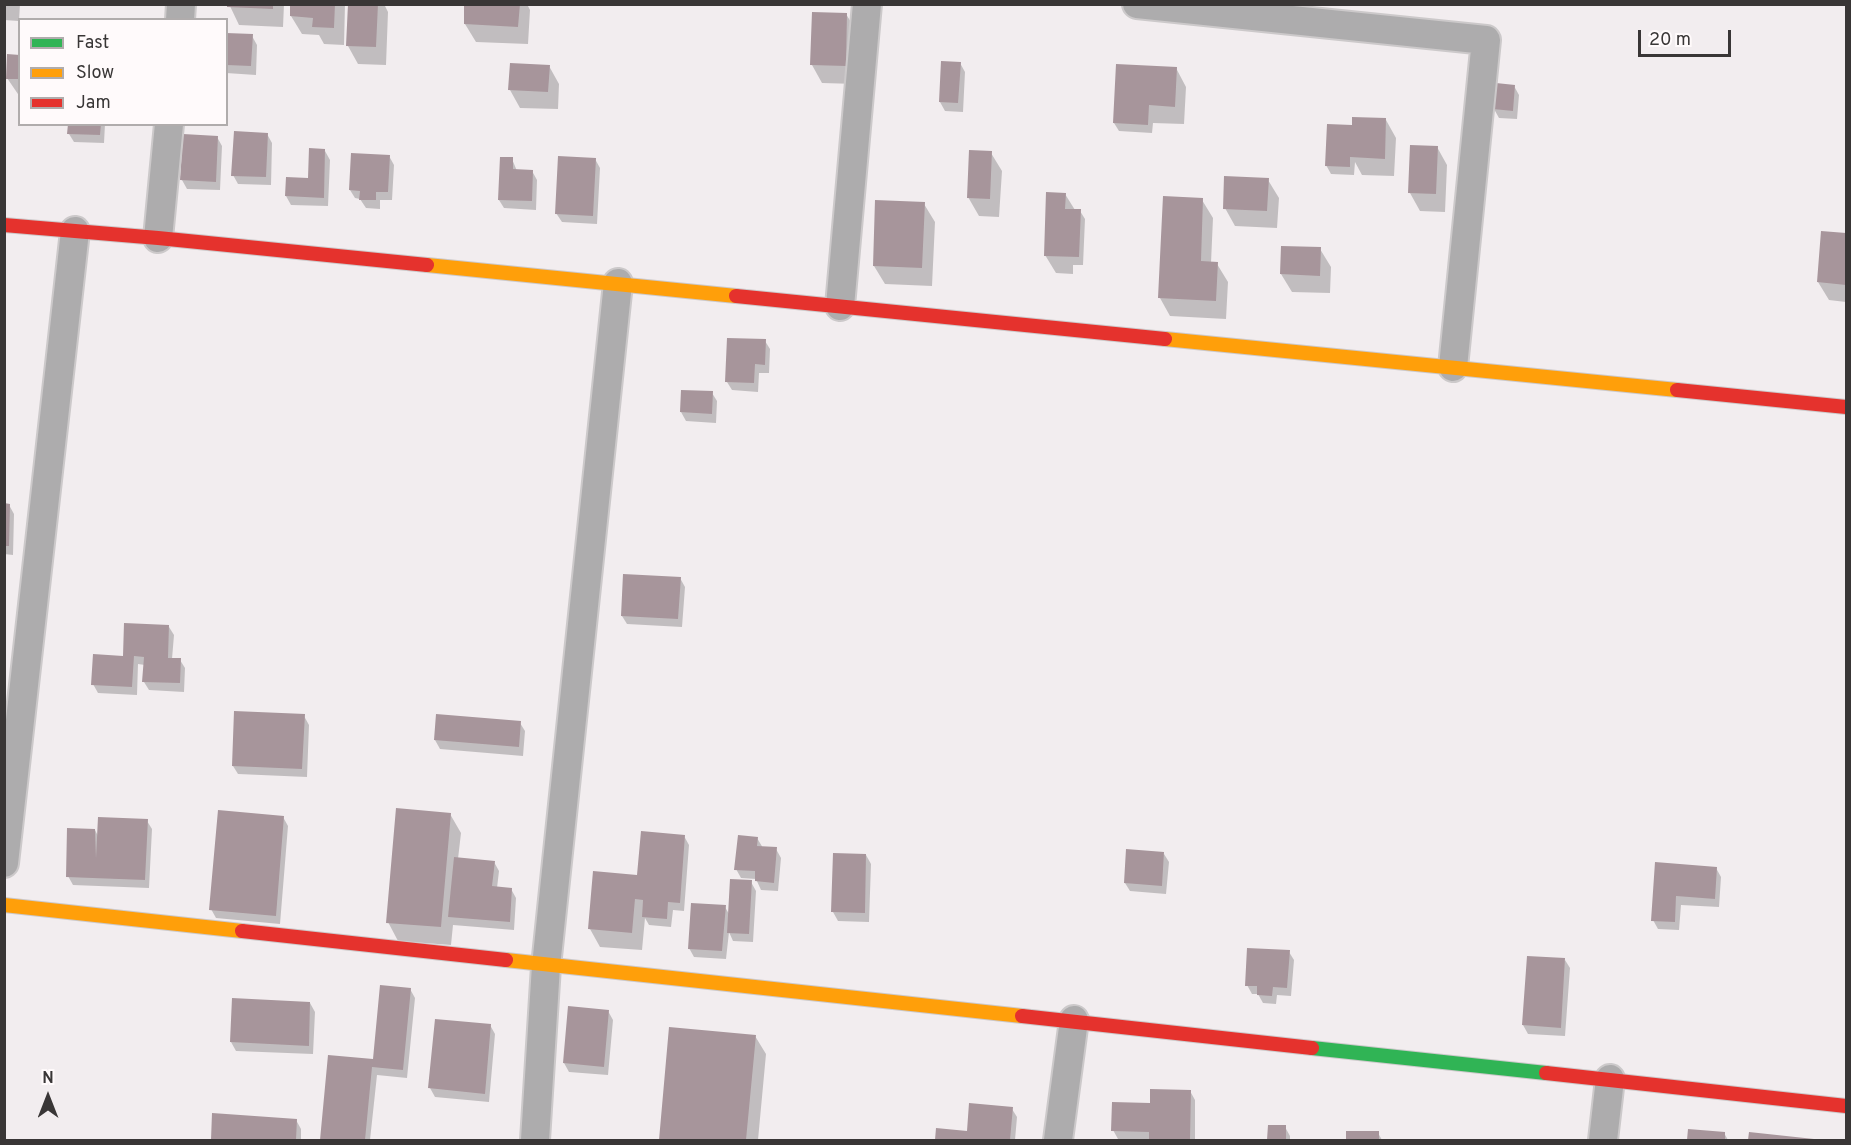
<!DOCTYPE html>
<style>
body{margin:0}
#map{position:relative;width:1851px;height:1145px;overflow:hidden;background:#f2edef;font-family:Overpass,sans-serif}
canvas{display:block}
.frame{position:absolute;inset:0;border:6px solid #393636;pointer-events:none}
.legend{position:absolute;left:18px;top:18px;width:210px;height:108px;box-sizing:border-box;background:#fffafb;border:2px solid #b0acac;margin:0;padding:8px 10px;list-style:none;font-size:18px;color:#393636}
.legend li{display:flex;align-items:center;gap:12px;height:30px}
.legend b{width:30px;border:2px solid #b0acac}
.north{position:absolute;left:18px;top:1067px;width:60px;height:60px;-webkit-text-stroke:4px #fffafb;paint-order:stroke;rotate:0deg;font-size:16px;font-weight:700;line-height:24px;text-align:center;color:#393636}
.north::after{content:'';display:block;margin:auto;width:21px;height:27px;background:#393636;clip-path:polygon(50% 0,100% 100%,50% 72%,0 100%)}
.scale{position:absolute;left:1638px;top:30px;width:93px;height:27px;box-sizing:border-box;border:3px solid #393636;border-top:0;padding-left:8px;font-size:18px;line-height:21px;white-space:nowrap;color:#393636;-webkit-text-stroke:4px #fffafb;paint-order:stroke}
</style>
<div id="map">
<canvas width="1851" height="1145"></canvas>
<div class="frame"></div>
<ul class="legend">
<li><b style="height:8px;background:#30b455"></b>Fast</li>
<li><b style="height:8px;background:#ff9f0a"></b>Slow</li>
<li><b style="height:8px;background:#e5322d"></b>Jam</li>
</ul>
<div class="north">N</div>
<div class="scale">20 m</div>
</div>
<script>
const context = document.querySelector('canvas').getContext('2d');
context.lineJoin = 'round';
function paint(path, color) { context.fillStyle = color; context.fill(path, 'evenodd'); }
function stroke(path, color, width, dash) { context.strokeStyle = color; context.lineWidth = width; context.lineCap = dash ? 'butt' : 'round'; context.setLineDash(dash || []); context.stroke(path); }
paint(new Path2D(`
 M 4,4 L 20,4 L 19,21 L 4,20 Z
 M 229,4 L 284,4 L 283,27 L 239,25 Z
 M 292,4 L 345,4 L 344,45 L 324,44 L 319,35 L 302,34 L 291,16 Z
 M 349,4 L 384,4 L 388,12 L 386,65 L 358,64 L 348,46 Z
 M 466,4 L 527,4 L 530,10 L 528,44 L 476,42 L 465,24 Z
 M 846,14 L 857,32 L 856,84 L 822,83 L 812,65 Z
 M 226,35 L 252,36 L 257,45 L 256,75 L 226,73 Z
 M 20,57 L 20,97 L 7,78 Z
 M 960,63 L 965,72 L 963,112 L 945,111 L 940,102 Z
 M 549,66 L 559,84 L 558,109 L 520,108 L 510,90 Z
 M 1176,68 L 1186,87 L 1184,124 L 1153,123 L 1152,133 L 1119,131 L 1114,123 Z
 M 1514,86 L 1519,95 L 1517,119 L 1499,118 L 1494,109 Z
 M 1386,120 L 1396,138 L 1394,176 L 1362,175 L 1355,162 L 1354,175 L 1331,174 L 1326,165 L 1351,126 Z
 M 69,124 L 105,124 L 104,143 L 74,142 L 69,134 Z
 M 267,134 L 272,143 L 271,185 L 238,184 L 233,175 Z
 M 217,137 L 222,146 L 220,190 L 187,189 L 182,180 Z
 M 1437,147 L 1447,165 L 1445,212 L 1420,211 L 1410,193 Z
 M 325,151 L 330,160 L 328,206 L 291,205 L 286,196 L 309,179 Z
 M 991,153 L 1002,171 L 999,217 L 979,216 L 968,197 Z
 M 389,156 L 394,165 L 392,200 L 380,200 L 380,209 L 366,208 L 360,199 L 355,198 L 350,190 Z
 M 512,159 L 517,171 L 532,171 L 537,180 L 536,210 L 504,208 L 499,200 Z
 M 595,159 L 600,168 L 597,224 L 562,222 L 556,213 Z
 M 1268,180 L 1279,198 L 1277,228 L 1235,226 L 1225,208 Z
 M 1065,194 L 1075,210 L 1080,211 L 1085,219 L 1083,265 L 1073,265 L 1073,274 L 1056,273 L 1045,255 Z
 M 1202,200 L 1213,218 L 1211,263 L 1217,264 L 1228,282 L 1226,319 L 1170,316 L 1160,298 Z
 M 924,204 L 935,222 L 932,286 L 885,284 L 874,266 Z
 M 1823,232 L 1846,235 L 1846,302 L 1829,300 L 1818,282 Z
 M 1320,249 L 1331,267 L 1330,293 L 1292,292 L 1281,274 Z
 M 765,341 L 770,349 L 769,373 L 759,373 L 758,392 L 732,390 L 727,382 Z
 M 712,393 L 717,401 L 716,423 L 686,421 L 681,412 Z
 M 4,505 L 9,505 L 14,514 L 13,555 L 4,554 Z
 M 680,578 L 685,587 L 682,627 L 627,624 L 622,616 Z
 M 169,627 L 174,635 L 172,659 L 180,660 L 185,668 L 184,692 L 149,690 L 144,682 L 145,665 L 138,664 L 137,695 L 98,693 L 93,684 L 124,657 Z
 M 304,716 L 309,725 L 307,777 L 238,774 L 233,766 Z
 M 520,723 L 525,731 L 523,756 L 440,749 L 435,740 Z
 M 450,814 L 461,833 L 458,859 L 494,862 L 499,871 L 497,888 L 511,889 L 516,898 L 514,930 L 453,925 L 451,945 L 398,941 L 388,922 Z
 M 283,817 L 288,826 L 280,924 L 216,918 L 211,909 Z
 M 147,821 L 152,829 L 149,888 L 73,885 L 68,876 L 95,830 L 98,836 Z
 M 684,836 L 689,845 L 684,911 L 673,910 L 671,927 L 649,925 L 645,918 L 642,950 L 600,947 L 590,929 L 639,877 Z
 M 757,838 L 763,848 L 776,849 L 781,858 L 778,891 L 761,890 L 756,879 L 741,878 L 736,869 Z
 M 1164,854 L 1169,862 L 1166,894 L 1130,891 L 1125,883 Z
 M 866,855 L 871,864 L 869,922 L 838,921 L 833,912 Z
 M 1657,864 L 1716,868 L 1721,877 L 1719,907 L 1681,905 L 1679,930 L 1658,929 L 1653,920 Z
 M 751,882 L 756,891 L 753,942 L 733,941 L 729,932 L 726,959 L 694,957 L 689,948 L 725,907 L 729,914 Z
 M 1289,952 L 1294,960 L 1291,996 L 1277,995 L 1276,1004 L 1263,1003 L 1258,994 L 1252,994 L 1247,985 Z
 M 1565,960 L 1570,968 L 1565,1036 L 1528,1034 L 1523,1025 Z
 M 410,989 L 415,998 L 407,1078 L 377,1075 L 370,1140 L 322,1140 L 330,1056 L 374,1061 Z
 M 310,1003 L 315,1012 L 313,1054 L 236,1051 L 231,1042 Z
 M 608,1011 L 613,1020 L 608,1075 L 569,1072 L 564,1063 Z
 M 490,1025 L 495,1034 L 489,1102 L 435,1097 L 430,1088 Z
 M 670,1028 L 755,1036 L 766,1054 L 758,1140 L 660,1140 Z
 M 1190,1091 L 1195,1100 L 1195,1140 L 1118,1139 L 1113,1130 L 1151,1105 Z
 M 1012,1109 L 1017,1117 L 1015,1140 L 936,1140 L 937,1130 L 968,1133 Z
 M 213,1115 L 296,1120 L 301,1129 L 301,1140 L 212,1140 Z
 M 1269,1126 L 1285,1127 L 1290,1136 L 1290,1140 L 1269,1140 Z
 M 1689,1131 L 1724,1133 L 1728,1140 L 1689,1140 Z
 M 1347,1133 L 1378,1133 L 1382,1140 L 1347,1140 Z
 M 1750,1134 L 1814,1140 L 1749,1140 Z`), '#0003');
paint(new Path2D(`
 M 227,4 L 273,4 L 273,9 L 227,7 Z
 M 290,4 L 335,4 L 334,28 L 312,27 L 313,18 L 290,16 Z
 M 348,4 L 378,4 L 376,47 L 346,46 Z
 M 464,4 L 520,4 L 518,27 L 464,24 Z
 M 812,12 L 847,13 L 846,66 L 810,65 Z
 M 226,33 L 253,34 L 251,66 L 226,65 Z
 M 7,54 L 20,55 L 20,79 L 6,79 Z
 M 941,61 L 961,62 L 958,103 L 939,102 Z
 M 510,63 L 550,65 L 548,92 L 508,90 Z
 M 1116,64 L 1177,67 L 1175,107 L 1149,105 L 1148,125 L 1113,123 Z
 M 1496,83 L 1515,85 L 1513,111 L 1493,109 Z
 M 1352,117 L 1386,118 L 1385,159 L 1350,157 L 1350,167 L 1325,166 L 1327,124 L 1352,125 Z
 M 68,124 L 101,124 L 100,135 L 67,134 Z
 M 234,131 L 268,133 L 266,177 L 231,176 Z
 M 183,134 L 218,136 L 216,182 L 180,180 Z
 M 1410,145 L 1438,146 L 1436,194 L 1408,193 Z
 M 309,148 L 325,149 L 324,198 L 285,196 L 286,177 L 308,178 Z
 M 969,150 L 992,151 L 990,199 L 967,198 Z
 M 351,153 L 390,155 L 388,192 L 376,192 L 376,200 L 359,200 L 360,191 L 349,190 Z
 M 558,156 L 596,158 L 593,216 L 555,214 Z
 M 500,157 L 513,157 L 513,169 L 533,170 L 532,201 L 498,200 Z
 M 1224,176 L 1269,178 L 1267,211 L 1223,209 Z
 M 1046,192 L 1066,193 L 1065,209 L 1081,209 L 1079,257 L 1044,256 Z
 M 1163,196 L 1203,198 L 1201,261 L 1218,262 L 1216,301 L 1158,298 Z
 M 875,200 L 925,202 L 922,268 L 873,266 Z
 M 1821,231 L 1846,233 L 1846,285 L 1817,282 Z
 M 1281,246 L 1321,247 L 1320,276 L 1280,274 Z
 M 727,338 L 766,339 L 765,365 L 755,364 L 754,383 L 725,382 Z
 M 681,390 L 713,391 L 712,414 L 680,412 Z
 M 4,503 L 10,504 L 9,546 L 4,546 Z
 M 623,574 L 681,577 L 678,619 L 621,616 Z
 M 124,623 L 169,625 L 168,658 L 181,658 L 180,683 L 142,682 L 144,657 L 134,656 L 132,687 L 91,685 L 93,654 L 123,656 Z
 M 234,711 L 305,714 L 302,769 L 232,766 Z
 M 436,714 L 521,721 L 519,747 L 434,740 Z
 M 396,808 L 451,813 L 441,927 L 386,923 Z
 M 218,810 L 284,816 L 276,916 L 209,910 Z
 M 98,817 L 148,819 L 145,880 L 66,877 L 67,828 L 95,829 L 96,858 Z
 M 641,831 L 685,835 L 680,903 L 668,902 L 667,919 L 642,917 L 643,900 L 635,899 L 632,933 L 588,929 L 593,871 L 637,875 Z
 M 738,835 L 758,837 L 757,846 L 777,847 L 774,883 L 755,881 L 755,871 L 734,870 Z
 M 1126,849 L 1164,852 L 1162,886 L 1124,883 Z
 M 833,853 L 866,854 L 865,913 L 831,912 Z
 M 454,857 L 495,861 L 492,886 L 512,888 L 510,922 L 448,917 Z
 M 1655,862 L 1717,867 L 1715,899 L 1676,896 L 1675,922 L 1651,921 Z
 M 730,879 L 752,880 L 749,934 L 727,933 Z
 M 691,903 L 726,905 L 722,951 L 688,949 Z
 M 1247,948 L 1290,950 L 1287,988 L 1273,987 L 1272,996 L 1257,995 L 1257,986 L 1245,986 Z
 M 1527,956 L 1565,958 L 1561,1028 L 1522,1025 Z
 M 380,985 L 411,988 L 403,1070 L 372,1067 L 365,1140 L 320,1140 L 328,1055 L 373,1059 Z
 M 232,998 L 310,1002 L 309,1046 L 230,1042 Z
 M 568,1006 L 609,1010 L 604,1067 L 563,1063 Z
 M 435,1019 L 491,1024 L 485,1094 L 428,1088 Z
 M 669,1027 L 756,1035 L 746,1140 L 659,1140 Z
 M 1150,1089 L 1191,1090 L 1190,1140 L 1149,1140 L 1149,1132 L 1111,1131 L 1112,1102 L 1150,1103 Z
 M 969,1103 L 1013,1107 L 1010,1140 L 935,1140 L 936,1128 L 967,1131 Z
 M 212,1113 L 297,1119 L 296,1140 L 211,1140 Z
 M 1268,1125 L 1286,1125 L 1286,1140 L 1267,1140 Z
 M 1688,1129 L 1725,1132 L 1725,1140 L 1687,1140 Z
 M 1346,1131 L 1379,1131 L 1379,1140 L 1346,1140 Z
 M 1749,1132 L 1814,1139 L 1814,1140 L 1748,1140 Z`), '#a7959b');
const street = new Path2D(`
 M 1137,4 L 1486,40 L 1453,367
 M 180,20 L 181,4
 M 158,238 L 169,124
 M 840,306 L 867,4
 M 4,863 L 75,231
 M 535,1140 L 546,966 L 618,283
 M 1058,1140 L 1074,1020
 M 1603,1140 L 1610,1079`);
const fast = new Path2D(`
 M 1312,1048 L 1546,1073`);
const slow = new Path2D(`
 M 427,265 L 736,296
 M 1165,339 L 1677,390
 M 4,905 L 242,931
 M 506,960 L 1022,1016`);
const jam = new Path2D(`
 M 4,225 L 158,238 L 427,265
 M 736,296 L 1165,339
 M 1677,390 L 1846,407
 M 242,931 L 506,960
 M 1022,1016 L 1312,1048
 M 1546,1073 L 1846,1106`);
stroke(street, '#ccc9ca', 32);
stroke(fast, '#ccc9ca', 16);
stroke(slow, '#ccc9ca', 16);
stroke(jam, '#ccc9ca', 16);
stroke(street, '#adacad', 28);
stroke(fast, '#30b455', 14);
stroke(slow, '#ff9f0a', 14);
stroke(jam, '#e5322d', 14);
</script>
